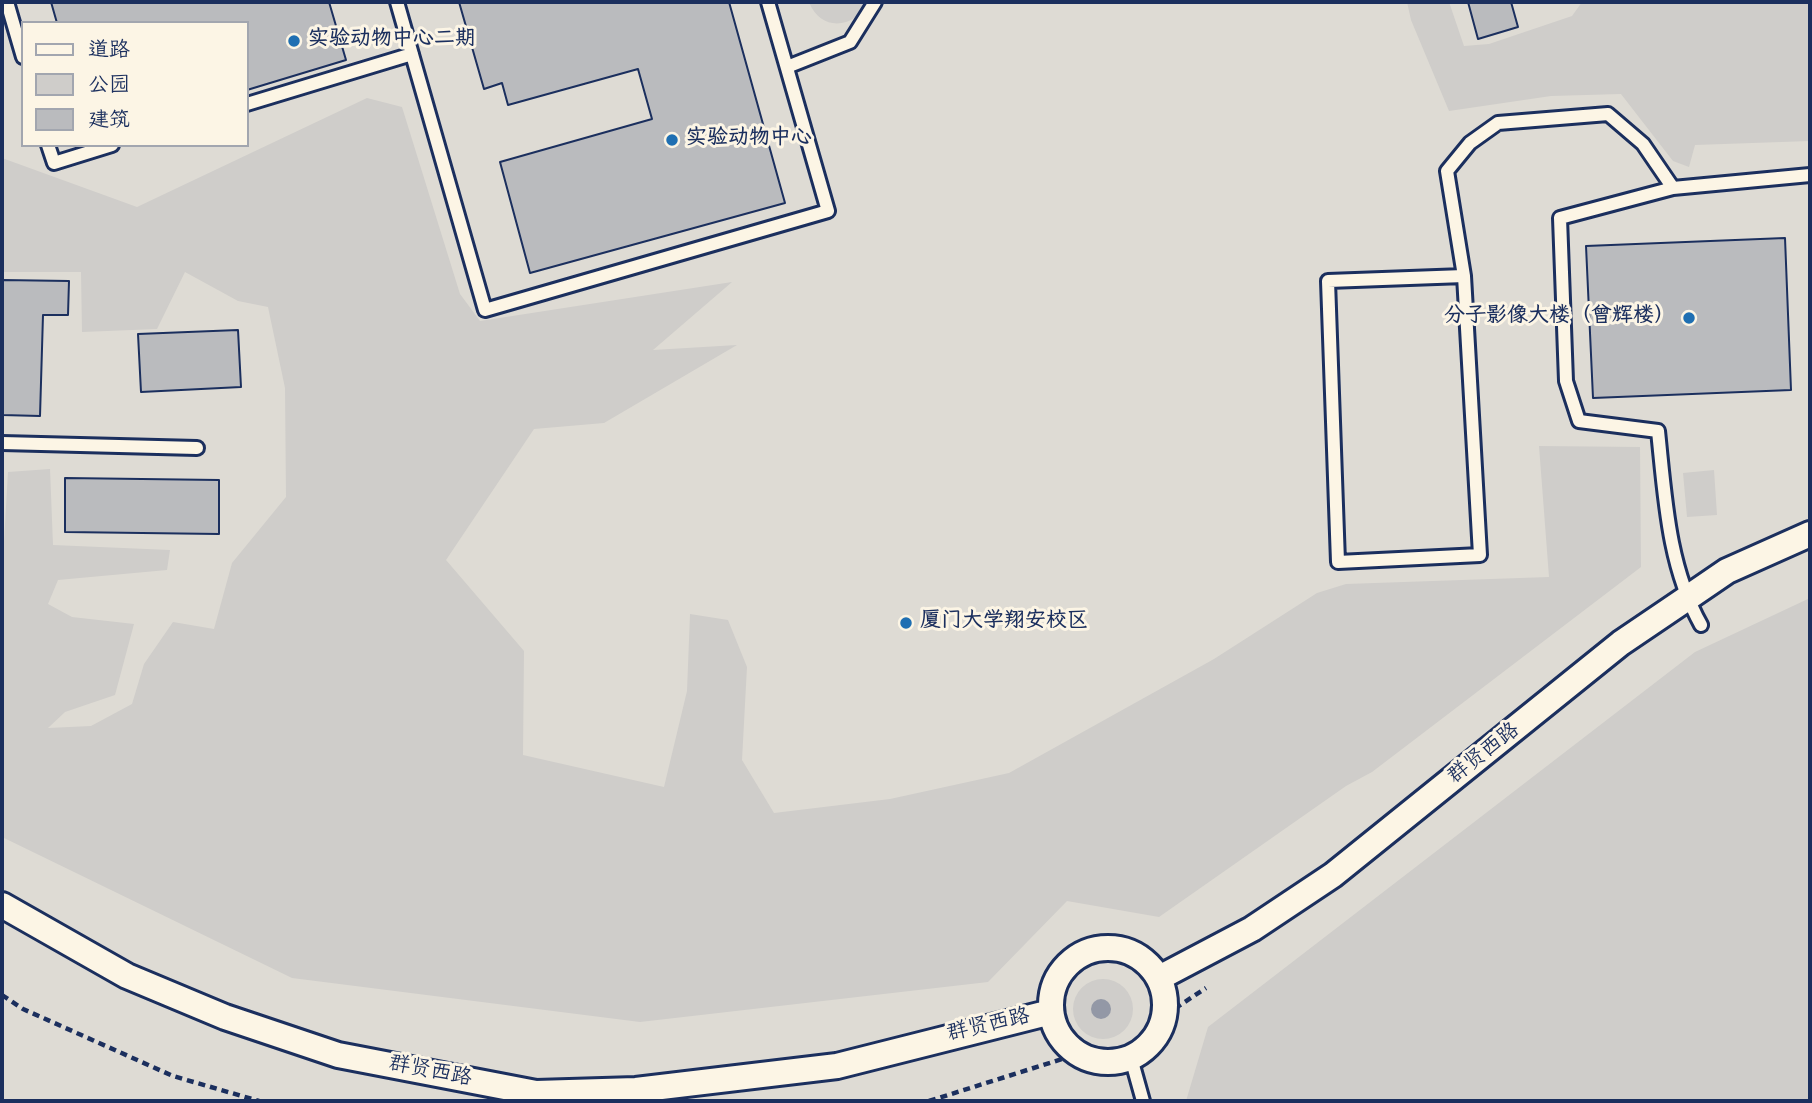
<!DOCTYPE html>
<meta charset="utf-8">
<style>
body{margin:0}
#map{position:relative;width:1812px;height:1103px;overflow:hidden;background:#eee9dd;font-family:"Gochi Hand","LXGW WenKai TC",sans-serif}
canvas{display:block}
.frame{position:absolute;inset:0;border:4px solid #1b2f5e;pointer-events:none}
.legend{position:absolute;left:21px;top:21px;width:228px;height:126px;box-sizing:border-box;background:#fcf5e5;border:2px solid #a2a6af;margin:0;padding:9px 12px;list-style:none;font-size:21px;color:#1b2f5e}
.legend li{display:flex;align-items:center;gap:14px;height:35px}
.legend b{width:35px;border:2px solid #a2a6af}
</style>
<div id="map">
<canvas width="1812" height="1103"></canvas>
<div class="frame"></div>
<ul class="legend">
<li><b style="height:9px;background:#fcf5e5"></b>道路</li>
<li><b style="height:19px;background:#cfcdca"></b>公园</li>
<li><b style="height:19px;background:#babbbe"></b>建筑</li>
</ul>
</div>
<script>
const context = document.querySelector('canvas').getContext('2d');
context.lineJoin = 'round';
function paint(path, color) { context.fillStyle = color; context.fill(path, 'evenodd'); }
function stroke(path, color, width, dash) { context.strokeStyle = color; context.lineWidth = width; context.lineCap = dash ? 'butt' : 'round'; context.setLineDash(dash || []); context.stroke(path); }
function label(font, color, halo, rows, align = 'center') {
  context.font = font + ' "Gochi Hand","LXGW WenKai TC",sans-serif'; context.lineWidth = 6; context.setLineDash([]); context.textBaseline = 'middle'; context.strokeStyle = halo; context.fillStyle = color; for (const [text, x, y, turn = 0] of rows) {
    context.save(); context.translate(x, y); context.rotate((+turn || 0) * Math.PI / 180); context.textAlign = isNaN(turn) ? turn : align; if (halo) context.strokeText(text, 0, 0); context.fillText(text, 0, 0); context.restore();
  }
}
paint(new Path2D(`
 M 2,2 L 1810,2 L 1810,1101 L 2,1101 ZM 23,23 L 247,23 L 247,145 L 23,145 Z`), '#dedbd4');
paint(new Path2D(`
 M 809,2 L 868,2 C 856,28 821,33 809,2 Z
 M 1407,2 L 1449,2 L 1464,46 L 1489,44 L 1572,16 L 1582,2 L 1810,2 L 1810,141 L 1695,145 L 1689,167 L 1673,161 L 1621,94 L 1551,96 L 1449,111 L 1411,20 Z
 M 367,98 L 402,107 L 460,294 L 480,321 L 732,282 L 653,350 L 737,345 L 604,423 L 534,429 L 446,560 L 524,651 L 523,755 L 664,787 L 687,691 L 690,614 L 728,620 L 747,667 L 742,760 L 774,813 L 890,799 L 1009,773 L 1214,659 L 1317,593 L 1346,584 L 1549,577 L 1539,446 L 1640,447 L 1641,567 L 1372,772 L 1346,786 L 1159,917 L 1067,901 L 988,982 L 640,1022 L 292,978 L 2,837 L 2,576 L 8,472 L 50,469 L 53,545 L 170,550 L 167,570 L 58,580 L 48,604 L 72,617 L 134,624 L 115,695 L 65,712 L 48,728 L 91,726 L 132,704 L 144,664 L 173,622 L 214,629 L 232,563 L 286,497 L 285,388 L 268,307 L 238,301 L 185,272 L 157,329 L 82,332 L 81,272 L 2,272 L 2,158 L 137,207 Z
 M 1714,470 L 1717,515 L 1687,517 L 1683,473 Z
 M 1810,598 L 1810,1101 L 1186,1101 L 1208,1027 L 1695,652 Z
 M1073 1009a30 30 0 1 1 60 0a30 30 0 1 1-60 0Z`), '#cfcdca');
const building = new Path2D(`
 M 51,2 L 329,2 L 346,60 L 247,90 L 247,23 L 57,23 Z
 M 459,2 L 729,2 L 785,203 L 530,273 L 500,162 L 652,119 L 638,69 L 508,105 L 502,83 L 484,89 Z
 M 1468,2 L 1511,2 L 1518,27 L 1478,39 Z
 M 1785,238 L 1791,390 L 1593,398 L 1586,246 Z
 M 2,280 L 69,281 L 68,315 L 43,315 L 40,416 L 2,415 Z
 M 238,330 L 241,387 L 141,392 L 138,334 Z
 M 65,478 L 219,480 L 219,534 L 65,532 Z`);
paint(building, '#babbbe');
stroke(building, '#1b2f5e', 2);
const service = new Path2D(`
 M 7,2 L 23,57
 M 397,2 L 485,310 L 828,211 L 768,2
 M 787,67 L 850,42 L 875,2
 M 247,104 L 412,54
 M 48,145 L 54,163 L 112,145
 M 1673,188 L 1560,218 L 1566,381 L 1579,421 L 1658,431 C 1665,497 1668,566 1701,625
 M 1464,276 L 1328,281 L 1338,562 L 1480,555 L 1464,276 L 1447,171 L 1470,143 L 1498,123 L 1608,114 L 1643,144 L 1673,188 L 1810,175
 M 2,443 L 197,448
 M 1131,1058 L 1143,1101`);
const minor = new Path2D(`
 M 2,905 L 127,976 L 225,1017 L 338,1055 L 536,1093 L 636,1090 L 837,1066 L 1051,1012
 M1051 1005a57 57 0 1 1 114 0a57 57 0 1 1-114 0Z
 M 1159,978 L 1252,929 L 1333,875 L 1621,643 L 1686,599 L 1727,571 L 1810,534`);
stroke(service, '#1b2f5e', 18);
stroke(minor, '#1b2f5e', 30);
stroke(new Path2D(`
 M 2,995 L 23,1009 L 173,1076 L 259,1101
 M 1165,1015 L 1206,988
 M 929,1101 L 1078,1054`), '#1b2f5e', 4.5, [7, 5]);
stroke(service, '#fcf5e5', 12);
stroke(minor, '#fcf5e5', 24);
context.fillStyle = '#9398a6';
for (const [x, y] of [
 [1101,1009]
]) { context.beginPath(); context.arc(x, y, 10, 0, 2 * Math.PI); context.fill(); }
for (const [x, y, r, color] of [
 [294,41,7,"#1f6fb2"],
 [672,140,7,"#1f6fb2"],
 [1689,318,7,"#1f6fb2"],
 [906,623,7,"#1f6fb2"]
]) { const dot = new Path2D(); dot.arc(x, y, r, 0, 2 * Math.PI); context.fillStyle = color; context.fill(dot); stroke(dot, '#fcf5e5', 2.5); }
label('bold 21px', '#1b2f5e', '#fcf5e5', [
 ["实验动物中心二期",308,41],
 ["实验动物中心",686,140],
 ["分子影像大楼（曾辉楼）",1675,318,"right"],
 ["厦门大学翔安校区",920,623]
], 'left');
label('21px', '#1b2f5e', '#fcf5e5', [
 ["群贤西路",1485,755,-38],
 ["群贤西路",989,1027,-13],
 ["群贤西路",430,1073,11]
]);
</script>
